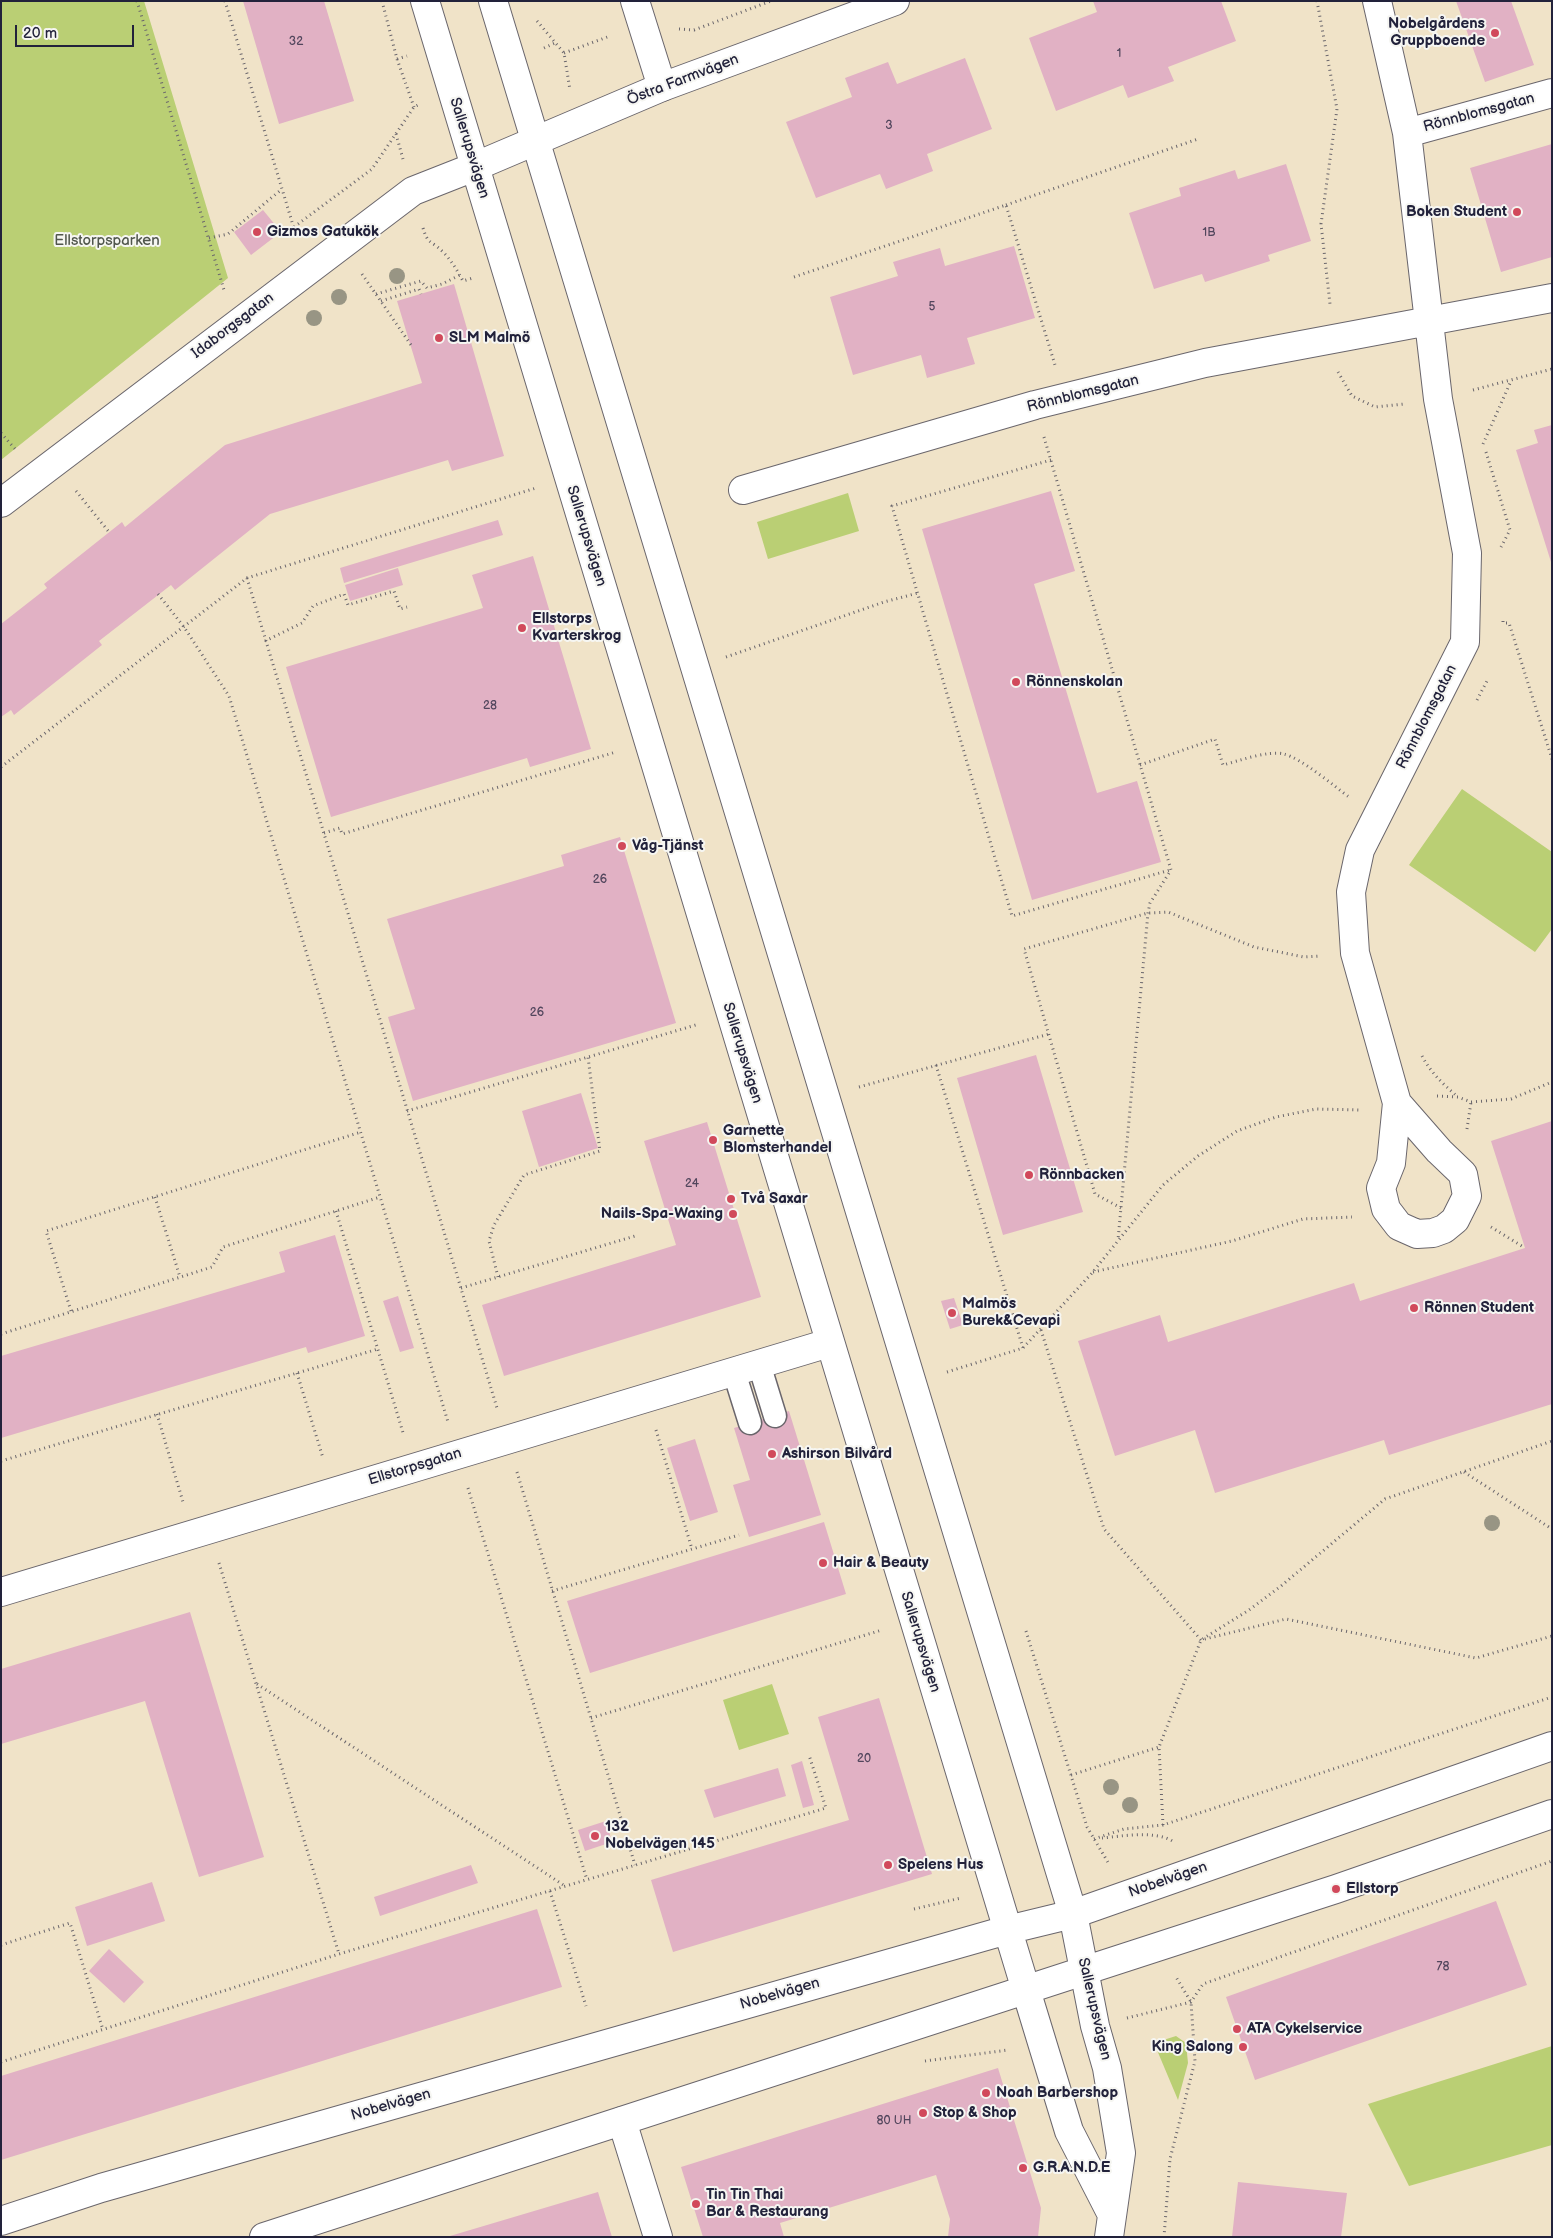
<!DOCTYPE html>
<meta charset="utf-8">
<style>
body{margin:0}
#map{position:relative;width:1553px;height:2238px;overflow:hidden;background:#f0e3c8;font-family:"Balsamiq Sans",sans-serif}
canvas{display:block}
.frame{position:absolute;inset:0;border:2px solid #22223b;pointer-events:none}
.scale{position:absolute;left:15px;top:25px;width:119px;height:22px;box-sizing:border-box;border:2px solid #22223b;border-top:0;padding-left:6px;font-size:15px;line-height:18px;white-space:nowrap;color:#22223b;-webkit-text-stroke:4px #f6f6f2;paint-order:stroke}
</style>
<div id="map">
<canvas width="1553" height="2238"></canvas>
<div class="frame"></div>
<div class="scale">20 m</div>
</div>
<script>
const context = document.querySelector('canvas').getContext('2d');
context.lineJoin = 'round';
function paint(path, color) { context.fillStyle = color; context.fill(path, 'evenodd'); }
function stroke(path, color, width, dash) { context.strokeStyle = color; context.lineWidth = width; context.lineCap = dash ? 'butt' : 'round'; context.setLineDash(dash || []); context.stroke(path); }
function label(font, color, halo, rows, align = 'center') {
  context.font = font + ' "Balsamiq Sans",sans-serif'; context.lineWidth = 4; context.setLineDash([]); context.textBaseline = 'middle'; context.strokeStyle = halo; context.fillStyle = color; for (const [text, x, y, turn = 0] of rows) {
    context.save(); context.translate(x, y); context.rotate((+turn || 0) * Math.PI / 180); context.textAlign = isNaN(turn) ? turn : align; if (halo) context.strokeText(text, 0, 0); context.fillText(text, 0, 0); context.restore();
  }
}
paint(new Path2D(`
 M 1,1 L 144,1 L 228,278 L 1,460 Z
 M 848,493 L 859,531 L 768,559 L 757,522 Z
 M 1462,789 L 1552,852 L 1552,929 L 1535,952 L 1409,865 Z
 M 772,1684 L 789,1734 L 739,1750 L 723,1700 Z
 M 1176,2036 L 1186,2043 L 1188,2063 L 1178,2100 L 1154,2043 Z
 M 1552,2046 L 1552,2145 L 1409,2186 L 1368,2104 Z`), '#bacf74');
paint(new Path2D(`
 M 243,1 L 324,1 L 354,101 L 279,124 Z
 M 1093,1 L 1221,1 L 1236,41 L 1168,67 L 1174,81 L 1128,98 L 1123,85 L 1056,111 L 1029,38 L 1097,12 Z
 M 1456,1 L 1511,1 L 1534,65 L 1485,82 Z
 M 965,58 L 992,129 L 927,154 L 933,171 L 886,189 L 880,174 L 816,198 L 786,122 L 852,97 L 845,78 L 888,62 L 897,84 Z
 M 1552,144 L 1552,257 L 1501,272 L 1470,168 Z
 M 1286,164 L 1311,241 L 1268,255 L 1270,261 L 1205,282 L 1202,274 L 1154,289 L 1129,213 L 1181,196 L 1179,188 L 1235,170 L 1238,179 Z
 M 263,210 L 281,232 L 251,255 L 234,232 Z
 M 1014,246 L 1035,318 L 967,338 L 975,364 L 927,378 L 921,355 L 853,375 L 830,297 L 898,276 L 893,262 L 940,248 L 945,266 Z
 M 454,284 L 504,456 L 452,471 L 448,460 L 270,514 L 175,590 L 171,585 L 99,641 L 102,645 L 14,715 L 11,710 L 1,717 L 1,624 L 47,588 L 44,584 L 122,522 L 125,527 L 225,445 L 422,383 L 397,301 Z
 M 1552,425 L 1552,562 L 1551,562 L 1516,450 L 1538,443 L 1534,430 Z
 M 1051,491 L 1075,571 L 1034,584 L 1097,793 L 1137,781 L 1161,862 L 1032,900 L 922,529 Z
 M 498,520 L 503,535 L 344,583 L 340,568 Z
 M 533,556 L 591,749 L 530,767 L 527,758 L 331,817 L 286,667 L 483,608 L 472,575 Z
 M 398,568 L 403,585 L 350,601 L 345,585 Z
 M 620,837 L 676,1023 L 413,1101 L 388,1017 L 415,1009 L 387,919 L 564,866 L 561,855 Z
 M 1036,1055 L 1083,1212 L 1003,1235 L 957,1078 Z
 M 581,1093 L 598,1148 L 539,1167 L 522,1111 Z
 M 1552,1121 L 1552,1404 L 1389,1455 L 1384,1440 L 1215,1493 L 1195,1430 L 1115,1456 L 1078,1341 L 1160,1315 L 1168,1342 L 1354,1283 L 1360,1301 L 1525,1248 L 1491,1141 Z
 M 707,1122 L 761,1297 L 504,1376 L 482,1305 L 676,1245 L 644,1141 Z
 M 335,1235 L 365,1336 L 308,1353 L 306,1347 L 1,1438 L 1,1356 L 285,1272 L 279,1252 Z
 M 398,1296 L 414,1348 L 400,1352 L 383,1301 Z
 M 954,1298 L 963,1325 L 950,1329 L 941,1301 Z
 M 789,1411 L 821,1515 L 749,1537 L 733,1485 L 750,1480 L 734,1428 Z
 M 695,1439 L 718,1512 L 690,1521 L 667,1448 Z
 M 824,1522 L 846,1594 L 590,1673 L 567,1601 Z
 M 190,1612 L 264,1857 L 199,1877 L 145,1701 L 1,1744 L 1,1669 Z
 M 879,1698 L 932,1874 L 673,1952 L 651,1880 L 849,1820 L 818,1717 Z
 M 802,1761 L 814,1805 L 803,1808 L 791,1765 Z
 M 778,1768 L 786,1796 L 714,1818 L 704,1790 Z
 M 606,1821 L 612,1842 L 585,1851 L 578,1830 Z
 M 471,1865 L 478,1883 L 380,1916 L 374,1897 Z
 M 152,1882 L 165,1921 L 87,1946 L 75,1907 Z
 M 1496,1901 L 1527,1985 L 1255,2080 L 1226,1997 Z
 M 537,1909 L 562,1987 L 1,2160 L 1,2076 Z
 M 109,1949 L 144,1982 L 124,2003 L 89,1971 Z
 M 998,2068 L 1041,2208 L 1038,2237 L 948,2237 L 950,2219 L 936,2175 L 780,2223 L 784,2237 L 703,2237 L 681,2167 Z
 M 1238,2182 L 1347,2193 L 1341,2237 L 1232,2237 Z
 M 598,2192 L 612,2237 L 451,2237 L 450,2236 Z`), '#e1b1c4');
const service = new Path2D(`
 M 759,1364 L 775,1416
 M 734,1372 L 750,1423`);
const minor = new Path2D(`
 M 635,1 L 662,87
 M 1377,1 L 1407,133 L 1438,399 L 1467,553 L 1465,642 L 1360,850 L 1351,892 L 1355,953 L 1397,1103 L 1391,1163 L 1381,1188 L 1386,1209 L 1399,1226 L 1417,1234 L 1433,1233 L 1444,1229 L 1455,1220 L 1467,1196 L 1463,1174 L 1439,1151 L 1397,1103
 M 1407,133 L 1552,93
 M 743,490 L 1035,405 L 1205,363 L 1552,298
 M 1,503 L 413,191 L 474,167
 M 1,1592 L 829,1343
 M 1084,1970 L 1095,2026 L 1107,2068 L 1121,2153 L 1109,2237
 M 1026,1990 L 1069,2131 L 1111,2213
 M 622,2121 L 658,2237`);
const tertiary = new Path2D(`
 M 474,167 L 662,87 L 895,1`);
const secondary = new Path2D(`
 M 425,1 L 1026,1990
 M 493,1 L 1073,1914 L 1084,1970
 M 1,2221 L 101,2188 L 1007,1930 L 1073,1914 L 1552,1746
 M 264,2237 L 1336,1889 L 1552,1814`);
stroke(service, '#6a666c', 25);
stroke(minor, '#6a666c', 30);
stroke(tertiary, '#6a666c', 30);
stroke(secondary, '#6a666c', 30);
stroke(new Path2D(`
 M 137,1 L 224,290
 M 225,1 L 296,235
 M 382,1 L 397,59 L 414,107
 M 1317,1 L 1337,109 L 1321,224 L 1330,304
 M 537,21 L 564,53 L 570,90
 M 679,29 L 694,30 L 771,1
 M 544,48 L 555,43
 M 564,53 L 610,36
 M 397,59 L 407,56
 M 396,134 L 403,159
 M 1006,205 L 1198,139
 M 294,227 L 372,169 L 414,107 L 420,104
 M 423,228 C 428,245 431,240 442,251 C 451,260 457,270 463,281 L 473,278
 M 209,238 L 228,234 L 282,189
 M 362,274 L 411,345
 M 794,277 L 1006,205 L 1055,365
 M 376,294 L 421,281 L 427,288 L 442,284 L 460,275
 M 381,301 L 419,289 L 421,294
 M 1338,372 L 1352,396 L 1375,407 L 1405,404
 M 1473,390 L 1552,369
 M 1,433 L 16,450
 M 1044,437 L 1171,870 L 1150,903 L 1148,913 L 1118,1240
 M 1483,444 L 1511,381
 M 1486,452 L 1510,530 L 1501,547
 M 1051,460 L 892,506 L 1012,916 L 1170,870
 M 76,491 L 109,532
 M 247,578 L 497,1408
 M 158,594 L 184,627 L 229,696 L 448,1422
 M 1503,621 L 1503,623 L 1509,623 L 1552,759
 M 265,641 L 302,623 L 313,606 L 344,594 L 348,605 L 394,591 L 400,609 L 407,607
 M 726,657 L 884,602 L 918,593
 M 1477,700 L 1488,679
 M 1140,765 L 1215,739 L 1223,765 C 1238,761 1269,750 1284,754 C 1301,758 1334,786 1349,797
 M 1,767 L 247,578 L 536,488
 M 324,833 L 340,828 L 342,834 L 616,752
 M 1422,1056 C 1431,1073 1444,1085 1458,1097
 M 936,1065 L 1023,1348
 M 859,1087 L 1049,1034
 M 1437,1096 L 1458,1097 L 1471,1102 L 1511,1099 L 1552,1082
 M 407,1111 L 699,1024
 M 1467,1129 L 1471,1102
 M 155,1197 L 180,1277
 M 1121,1208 L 1095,1194 L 1024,949 L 1148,913 L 1168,912 L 1254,947 L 1304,957 L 1321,956
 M 336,1211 L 404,1436
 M 1491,1227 L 1525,1248
 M 1093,1272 L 1232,1241 L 1303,1219 L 1352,1217
 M 498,1277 L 489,1241 L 494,1225 L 524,1175 L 600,1151 L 588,1057
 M 461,1288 L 635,1236
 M 71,1311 L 46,1231 L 361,1132
 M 1041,1330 L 1104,1529 L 1201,1640 L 1286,1619 L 1476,1658 L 1552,1636
 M 1,1334 L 212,1267 L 223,1247 L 380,1197
 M 947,1372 L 1023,1348 L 1092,1273 L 1163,1185 L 1198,1156 L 1237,1131 L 1276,1117 L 1316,1109 L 1361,1110
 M 297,1373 L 323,1458
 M 157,1414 L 183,1502
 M 656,1430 L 692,1549
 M 1,1461 L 378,1349
 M 517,1472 L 635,1865
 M 1464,1472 L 1552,1529
 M 468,1488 L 587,1880
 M 219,1563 L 339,1954
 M 552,1591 L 739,1535
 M 1026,1631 L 1087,1827 L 1109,1864
 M 257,1684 L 565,1886
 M 591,1718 L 882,1630
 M 1071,1775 L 1159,1747
 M 1163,1825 L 1159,1747 L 1201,1640 L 1249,1610 L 1281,1586 L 1385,1499 L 1552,1441
 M 1102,1838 C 1123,1836 1157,1830 1174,1842
 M 1094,1839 L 1124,1829 L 1163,1825 L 1552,1697
 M 550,1891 L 586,2006
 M 914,1909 L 961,1898
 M 1,1945 L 70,1923 L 103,2030
 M 1127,2018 L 1191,2002 L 1203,1984 L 1552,1861
 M 925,2061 L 1008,2050
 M 1,2062 L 339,1954 L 826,1808 L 809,1755
 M 1164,2237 L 1170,2159 L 1195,2061 L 1191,2002 L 1176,1977`), '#6a666c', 3, [1, 4]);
stroke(service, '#fff', 22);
stroke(minor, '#fff', 28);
stroke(tertiary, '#fff', 28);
stroke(secondary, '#fff', 28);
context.fillStyle = '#989584';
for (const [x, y] of [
 [397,276],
 [339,297],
 [314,318],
 [1492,1523],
 [1111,1787],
 [1130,1805]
]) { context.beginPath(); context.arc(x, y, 8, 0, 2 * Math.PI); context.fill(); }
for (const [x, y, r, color] of [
 [1495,33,5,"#d1495b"],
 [1517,212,5,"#d1495b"],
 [257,232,5,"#d1495b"],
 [439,338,5,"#d1495b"],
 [522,628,5,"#d1495b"],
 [1016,682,5,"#d1495b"],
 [622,846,5,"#d1495b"],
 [713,1140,5,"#d1495b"],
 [1029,1175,5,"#d1495b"],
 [731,1199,5,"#d1495b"],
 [733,1214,5,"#d1495b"],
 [1414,1308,5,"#d1495b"],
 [952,1313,5,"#d1495b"],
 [772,1454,5,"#d1495b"],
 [823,1563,5,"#d1495b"],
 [595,1836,5,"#d1495b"],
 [888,1865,5,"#d1495b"],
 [1336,1889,5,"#d1495b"],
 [1237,2029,5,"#d1495b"],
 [1243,2047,5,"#d1495b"],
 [986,2093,5,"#d1495b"],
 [923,2113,5,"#d1495b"],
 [1023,2168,5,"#d1495b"],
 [696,2204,5,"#d1495b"]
]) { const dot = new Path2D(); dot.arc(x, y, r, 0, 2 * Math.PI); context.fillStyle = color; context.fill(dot); stroke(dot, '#f6f6f2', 2); }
label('12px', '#52465d', null, [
 ["32",296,42],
 ["1",1119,54],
 ["3",889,126],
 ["1B",1209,233],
 ["5",932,307],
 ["28",490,706],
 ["26",600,880],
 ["26",537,1013],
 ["24",692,1184],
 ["20",864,1759],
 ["78",1443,1967],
 ["80 UH",894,2121]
]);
label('bold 15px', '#22223b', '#f6f6f2', [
 ["Nobelgårdens",1485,24,"right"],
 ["Gruppboende",1485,41,"right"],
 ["Boken Student",1507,212,"right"],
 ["Gizmos Gatukök",267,232],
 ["SLM Malmö",449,338],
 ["Ellstorps",532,619],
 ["Kvarterskrog",532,636],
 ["Rönnenskolan",1026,682],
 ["Våg-Tjänst",632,846],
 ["Garnette",723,1131],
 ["Blomsterhandel",723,1148],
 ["Rönnbacken",1039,1175],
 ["Två Saxar",741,1199],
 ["Nails-Spa-Waxing",723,1214,"right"],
 ["Malmös",962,1304],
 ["Burek&Cevapi",962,1321],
 ["Rönnen Student",1424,1308],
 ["Ashirson Bilvård",782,1454],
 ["Hair & Beauty",833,1563],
 ["132",605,1827],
 ["Nobelvägen 145",605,1844],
 ["Spelens Hus",898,1865],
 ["Ellstorp",1346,1889],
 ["ATA Cykelservice",1247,2029],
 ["King Salong",1233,2047,"right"],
 ["Noah Barbershop",996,2093],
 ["Stop & Shop",933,2113],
 ["G.R.A.N.D.E",1033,2168],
 ["Tin Tin Thai",706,2195],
 ["Bar & Restaurang",706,2212]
], 'left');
label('15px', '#22223b', '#f6f6f2', [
 ["Östra Farmvägen",683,80,-21],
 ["Rönnblomsgatan",1479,113,-15],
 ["Sallerupsvägen",469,148,73],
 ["Idaborgsgatan",233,326,-37],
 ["Rönnblomsgatan",1083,394,-14],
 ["Sallerupsvägen",586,536,73],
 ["Rönnblomsgatan",1427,717,-63],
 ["Sallerupsvägen",742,1053,73],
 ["Ellstorpsgatan",415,1467,-17],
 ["Sallerupsvägen",920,1642,73],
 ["Nobelvägen",1168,1880,-19],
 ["Nobelvägen",780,1994,-16],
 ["Sallerupsvägen",1094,2009,77],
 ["Nobelvägen",391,2105,-16]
]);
label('15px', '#50564c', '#f6f6f2', [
 ["Ellstorpsparken",107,241]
]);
</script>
